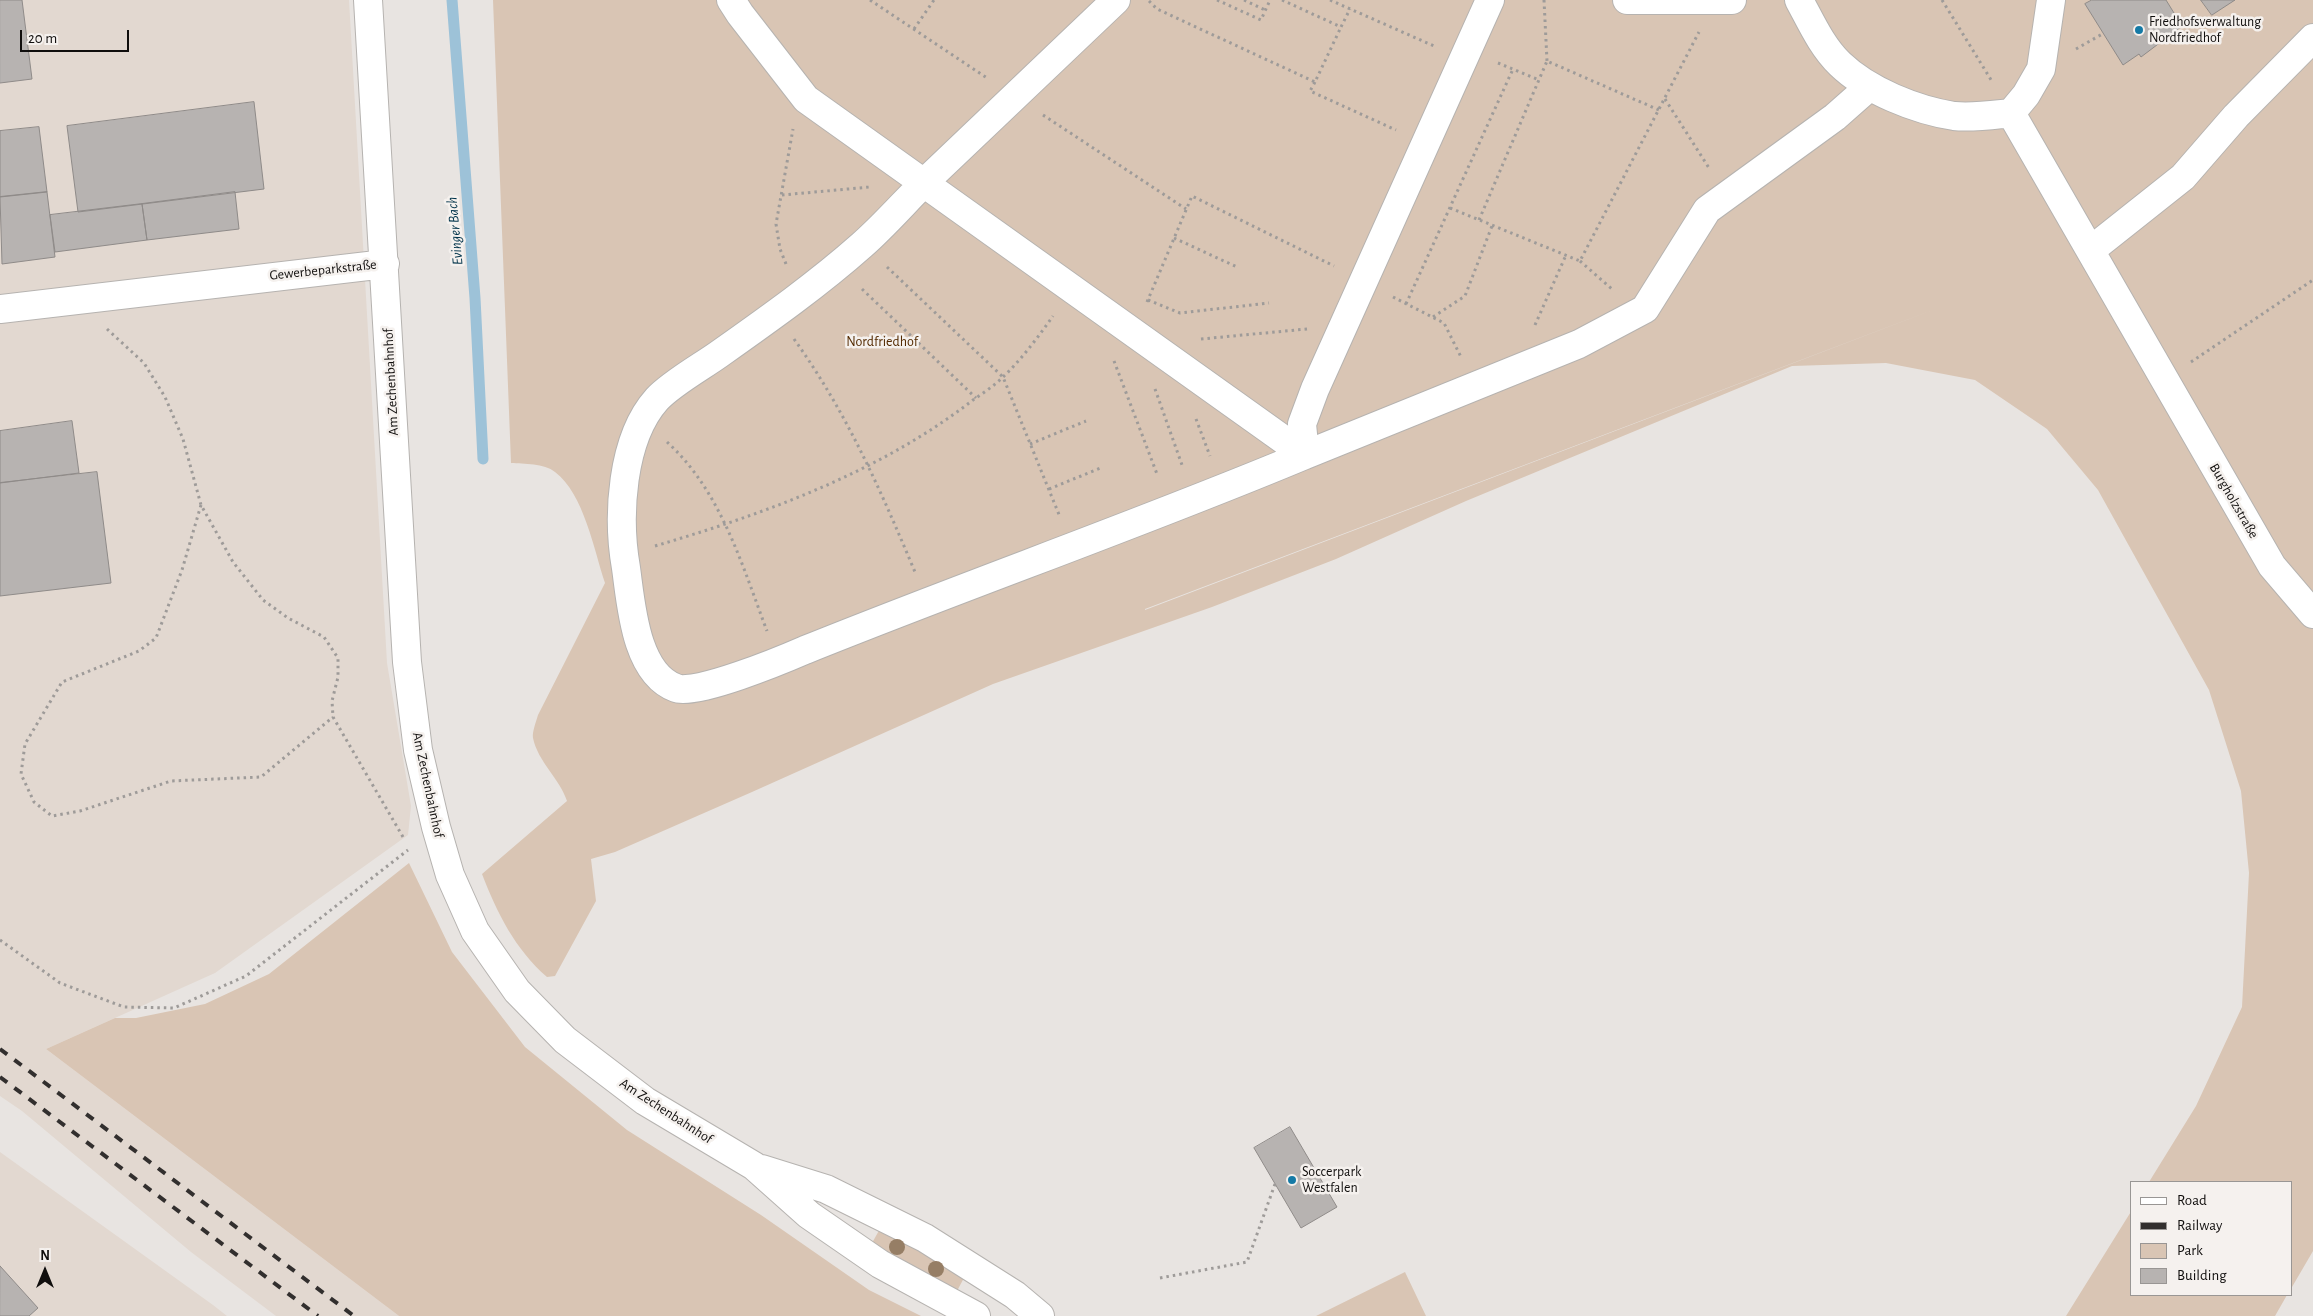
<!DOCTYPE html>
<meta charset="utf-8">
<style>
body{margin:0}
#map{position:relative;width:2313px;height:1316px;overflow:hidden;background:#e8e4e1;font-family:"Alegreya Sans",sans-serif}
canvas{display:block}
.legend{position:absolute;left:2130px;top:1181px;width:162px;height:115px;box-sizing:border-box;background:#f5f1ee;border:1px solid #999694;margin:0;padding:6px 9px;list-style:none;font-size:15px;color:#100e0d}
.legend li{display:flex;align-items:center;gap:10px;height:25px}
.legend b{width:25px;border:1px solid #999694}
.north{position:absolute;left:20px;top:1246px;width:50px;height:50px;-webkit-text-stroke:4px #f5f1ee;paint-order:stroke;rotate:0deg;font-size:14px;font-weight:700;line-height:20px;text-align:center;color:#100e0d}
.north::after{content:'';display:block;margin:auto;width:18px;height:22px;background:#100e0d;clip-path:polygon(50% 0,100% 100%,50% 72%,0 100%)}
.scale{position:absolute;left:20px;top:30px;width:109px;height:22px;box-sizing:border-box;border:2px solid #100e0d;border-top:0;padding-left:6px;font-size:15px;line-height:18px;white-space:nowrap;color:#100e0d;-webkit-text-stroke:4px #f5f1ee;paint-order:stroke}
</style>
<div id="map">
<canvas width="2313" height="1316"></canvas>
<ul class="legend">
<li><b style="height:6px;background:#fff"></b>Road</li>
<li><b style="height:6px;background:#322f2e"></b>Railway</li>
<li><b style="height:14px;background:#d9c5b4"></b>Park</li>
<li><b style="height:14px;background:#b7b3b1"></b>Building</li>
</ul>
<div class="north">N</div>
<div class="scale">20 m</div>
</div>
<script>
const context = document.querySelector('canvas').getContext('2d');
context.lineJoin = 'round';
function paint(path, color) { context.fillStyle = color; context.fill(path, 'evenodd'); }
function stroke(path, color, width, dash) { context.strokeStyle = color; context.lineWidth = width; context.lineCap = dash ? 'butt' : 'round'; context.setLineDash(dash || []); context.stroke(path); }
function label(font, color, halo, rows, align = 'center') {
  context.font = font + ' "Alegreya Sans",sans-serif'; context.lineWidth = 5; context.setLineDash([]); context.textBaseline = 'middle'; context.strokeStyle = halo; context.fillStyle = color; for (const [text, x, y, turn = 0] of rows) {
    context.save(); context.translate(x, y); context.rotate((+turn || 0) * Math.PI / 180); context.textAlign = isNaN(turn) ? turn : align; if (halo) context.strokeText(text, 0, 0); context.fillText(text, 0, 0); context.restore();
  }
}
paint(new Path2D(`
 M 0,0 L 349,0 L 387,663 L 411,806 L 408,835 L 215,973 L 46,1049 L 399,1316 L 276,1316 L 191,1252 L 22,1111 L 0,1096 Z
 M 0,1152 L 213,1305 L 227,1316 L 0,1316 Z`), '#e2d8d0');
paint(new Path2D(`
 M 493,0 L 2313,0 L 2313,1251 L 2292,1287 L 2292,1182 L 2149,1182 L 2196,1106 L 2242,1007 L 2249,873 L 2241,791 L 2209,690 L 2098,490 L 2047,429 L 1975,380 L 1886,363 L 1792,366 L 1466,501 L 1336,559 L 1212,607 L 993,684 L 752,792 L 615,852 L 591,859 L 596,901 L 555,976 L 547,977 C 515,949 497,913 482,874 L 567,801 C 560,779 538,762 533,738 C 532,732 536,722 538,715 L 605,583 C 594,550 584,494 555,472 C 544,463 524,464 511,463 ZM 1951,303 L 1145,610 L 1145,609 Z
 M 409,863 L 452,952 L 525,1047 L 627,1130 L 761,1215 L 869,1290 L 921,1316 L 399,1316 L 46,1049 L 115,1018 L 136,1018 L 205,1004 L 269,974 Z
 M 2132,1210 L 2132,1295 L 2287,1295 L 2275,1316 L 2066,1316 Z
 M 881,1227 L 965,1276 L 957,1291 L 872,1243 Z
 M 1405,1272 L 1426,1316 L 1316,1316 Z`), '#d9c5b4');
stroke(new Path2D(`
 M 452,0 L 475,298 L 483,459`), '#9dc2d8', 11);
const building = new Path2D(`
 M 0,0 L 22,0 L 32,79 L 0,83 Z
 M 2092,0 L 2166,0 L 2182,26 L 2141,57 L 2139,54 L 2123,65 L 2085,4 Z
 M 2201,0 L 2235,0 L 2212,15 Z
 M 254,102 L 264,189 L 78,212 L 67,126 Z
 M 39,127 L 47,192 L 0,197 L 0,131 Z
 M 47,192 L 55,257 L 2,264 L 0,197 Z
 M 235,192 L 239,229 L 147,240 L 142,204 Z
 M 142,204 L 147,240 L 55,252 L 50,215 Z
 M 72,421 L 79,473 L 0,483 L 0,431 Z
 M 97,472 L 111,583 L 0,596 L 0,483 Z
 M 1290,1127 L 1337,1207 L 1301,1228 L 1254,1148 Z
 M 0,1266 L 38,1308 L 29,1316 L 0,1316 Z`);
paint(building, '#b7b3b1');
stroke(building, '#8f8b89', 1);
const minor = new Path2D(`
 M 368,0 L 407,662 L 418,750 L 436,827 L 450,875 L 475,931 L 517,991 L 565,1040 L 645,1101 L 754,1166 L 809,1215 L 880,1264 L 976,1316
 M 731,0 L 740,14 L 806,99 L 1305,455 C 1140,524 971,583 805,650 C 782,660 695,696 676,688 C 635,673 631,603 626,568 C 617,517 621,439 657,399 C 673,382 703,366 722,352 C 770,318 818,284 862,245 C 886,224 907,199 930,177 C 992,118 1054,59 1116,0
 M 1490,0 L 1315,389 L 1302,424 L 1305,455 L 1579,344 L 1645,309 L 1707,210 L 1835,117 L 1869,87
 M 1627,0 L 1732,0
 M 1799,0 C 1811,22 1822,47 1840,64 C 1868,91 1916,110 1954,116 C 1972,118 1992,115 2011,113 L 2026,95 L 2041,69 L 2051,0
 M 2011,113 L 2272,566 L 2313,614
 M 2091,250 L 2183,177 L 2236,116 L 2313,38
 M 0,309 L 385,264
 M 762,1169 L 826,1189 L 925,1238 L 1015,1295 L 1040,1316`);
stroke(minor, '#b6b3b0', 30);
stroke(new Path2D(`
 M 870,0 L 987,78
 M 1217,0 L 1261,20 L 1270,0
 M 1244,0 L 1265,10
 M 1282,0 L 1341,27 L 1350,9
 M 1330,0 L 1434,46
 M 1544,0 L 1547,61
 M 1942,0 L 1993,83
 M 1149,1 L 1157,9 L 1315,82 L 1341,27
 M 914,29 L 934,0
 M 2076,49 L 2104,33
 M 1498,63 L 1539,80
 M 1315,82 L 1310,91 L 1396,130
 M 1665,99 L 1709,168
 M 1043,115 L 1186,209
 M 782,195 L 870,187
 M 1450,208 L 1580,261 L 1699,32
 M 1479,220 L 1547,61 L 1659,110
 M 1174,238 L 1237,267
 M 1580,261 L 1613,290
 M 786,264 L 780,249 L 776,224 L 793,129
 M 887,267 L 1003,377 L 1060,517
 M 862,289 L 976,398
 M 1393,297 L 1444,323 L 1461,357
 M 1148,300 L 1180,313 L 1269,303
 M 1147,302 L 1192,196 L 1334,266
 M 1406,304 L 1513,69
 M 1433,317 L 1465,296 L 1492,226
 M 1535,325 L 1566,255
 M 107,329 L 144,363 L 165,397 L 183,439 L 201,505 L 233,562 L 263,600 L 288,618 L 324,637 L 338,658 L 338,677 L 332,701 L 333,717 L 403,837
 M 794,339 C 847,413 880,489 915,572
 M 1201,339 L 1307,329
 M 1114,361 L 1157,474
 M 2191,362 L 2313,280
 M 1155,389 L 1182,465
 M 1196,419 L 1210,456
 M 667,442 C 721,491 742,565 767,631
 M 1030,444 L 1086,421
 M 1049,489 L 1103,467
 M 201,505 L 182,570 L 156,638 L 139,651 L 62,682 L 25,744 L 21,774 L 34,802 L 52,816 L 80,811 L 171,781 L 261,777 L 333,717
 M 655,546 C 767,513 880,472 973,400 C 983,393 994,386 1003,377 C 1022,359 1038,337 1053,316
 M 0,940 L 60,983 L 124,1007 L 174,1008 L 246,976 L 408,850
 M 1160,1278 L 1247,1262 L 1275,1184`), '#9e9b99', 3, [2.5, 4]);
stroke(minor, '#fff', 28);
stroke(new Path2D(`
 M 0,1049 L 354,1316
 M 0,1077 L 318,1316`), '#322f2e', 4, [9, 9]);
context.fillStyle = '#967e65';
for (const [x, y] of [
 [897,1247],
 [936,1269]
]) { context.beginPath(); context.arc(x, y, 8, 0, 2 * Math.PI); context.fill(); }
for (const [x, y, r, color] of [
 [2139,30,5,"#157aa6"],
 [1292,1180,5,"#157aa6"]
]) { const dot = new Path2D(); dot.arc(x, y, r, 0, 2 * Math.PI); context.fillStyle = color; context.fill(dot); stroke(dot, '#f5f1ee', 2); }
label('14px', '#100e0d', '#f5f1ee', [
 ["Friedhofsverwaltung",2149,22],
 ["Nordfriedhof",2149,38],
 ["Soccerpark",1302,1172],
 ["Westfalen",1302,1188]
], 'left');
label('14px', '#100e0d', '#f5f1ee', [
 ["Gewerbeparkstraße",323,270,-6],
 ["Am Zechenbahnhof",391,382,-93],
 ["Burgholzstraße",2234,501,60],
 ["Am Zechenbahnhof",428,785,78],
 ["Am Zechenbahnhof",666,1111,33]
]);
label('14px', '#532a00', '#f5f1ee', [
 ["Nordfriedhof",882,342]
]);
label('italic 15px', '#00334a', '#f5f1ee', [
 ["Evinger Bach",455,231,-95]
]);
</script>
